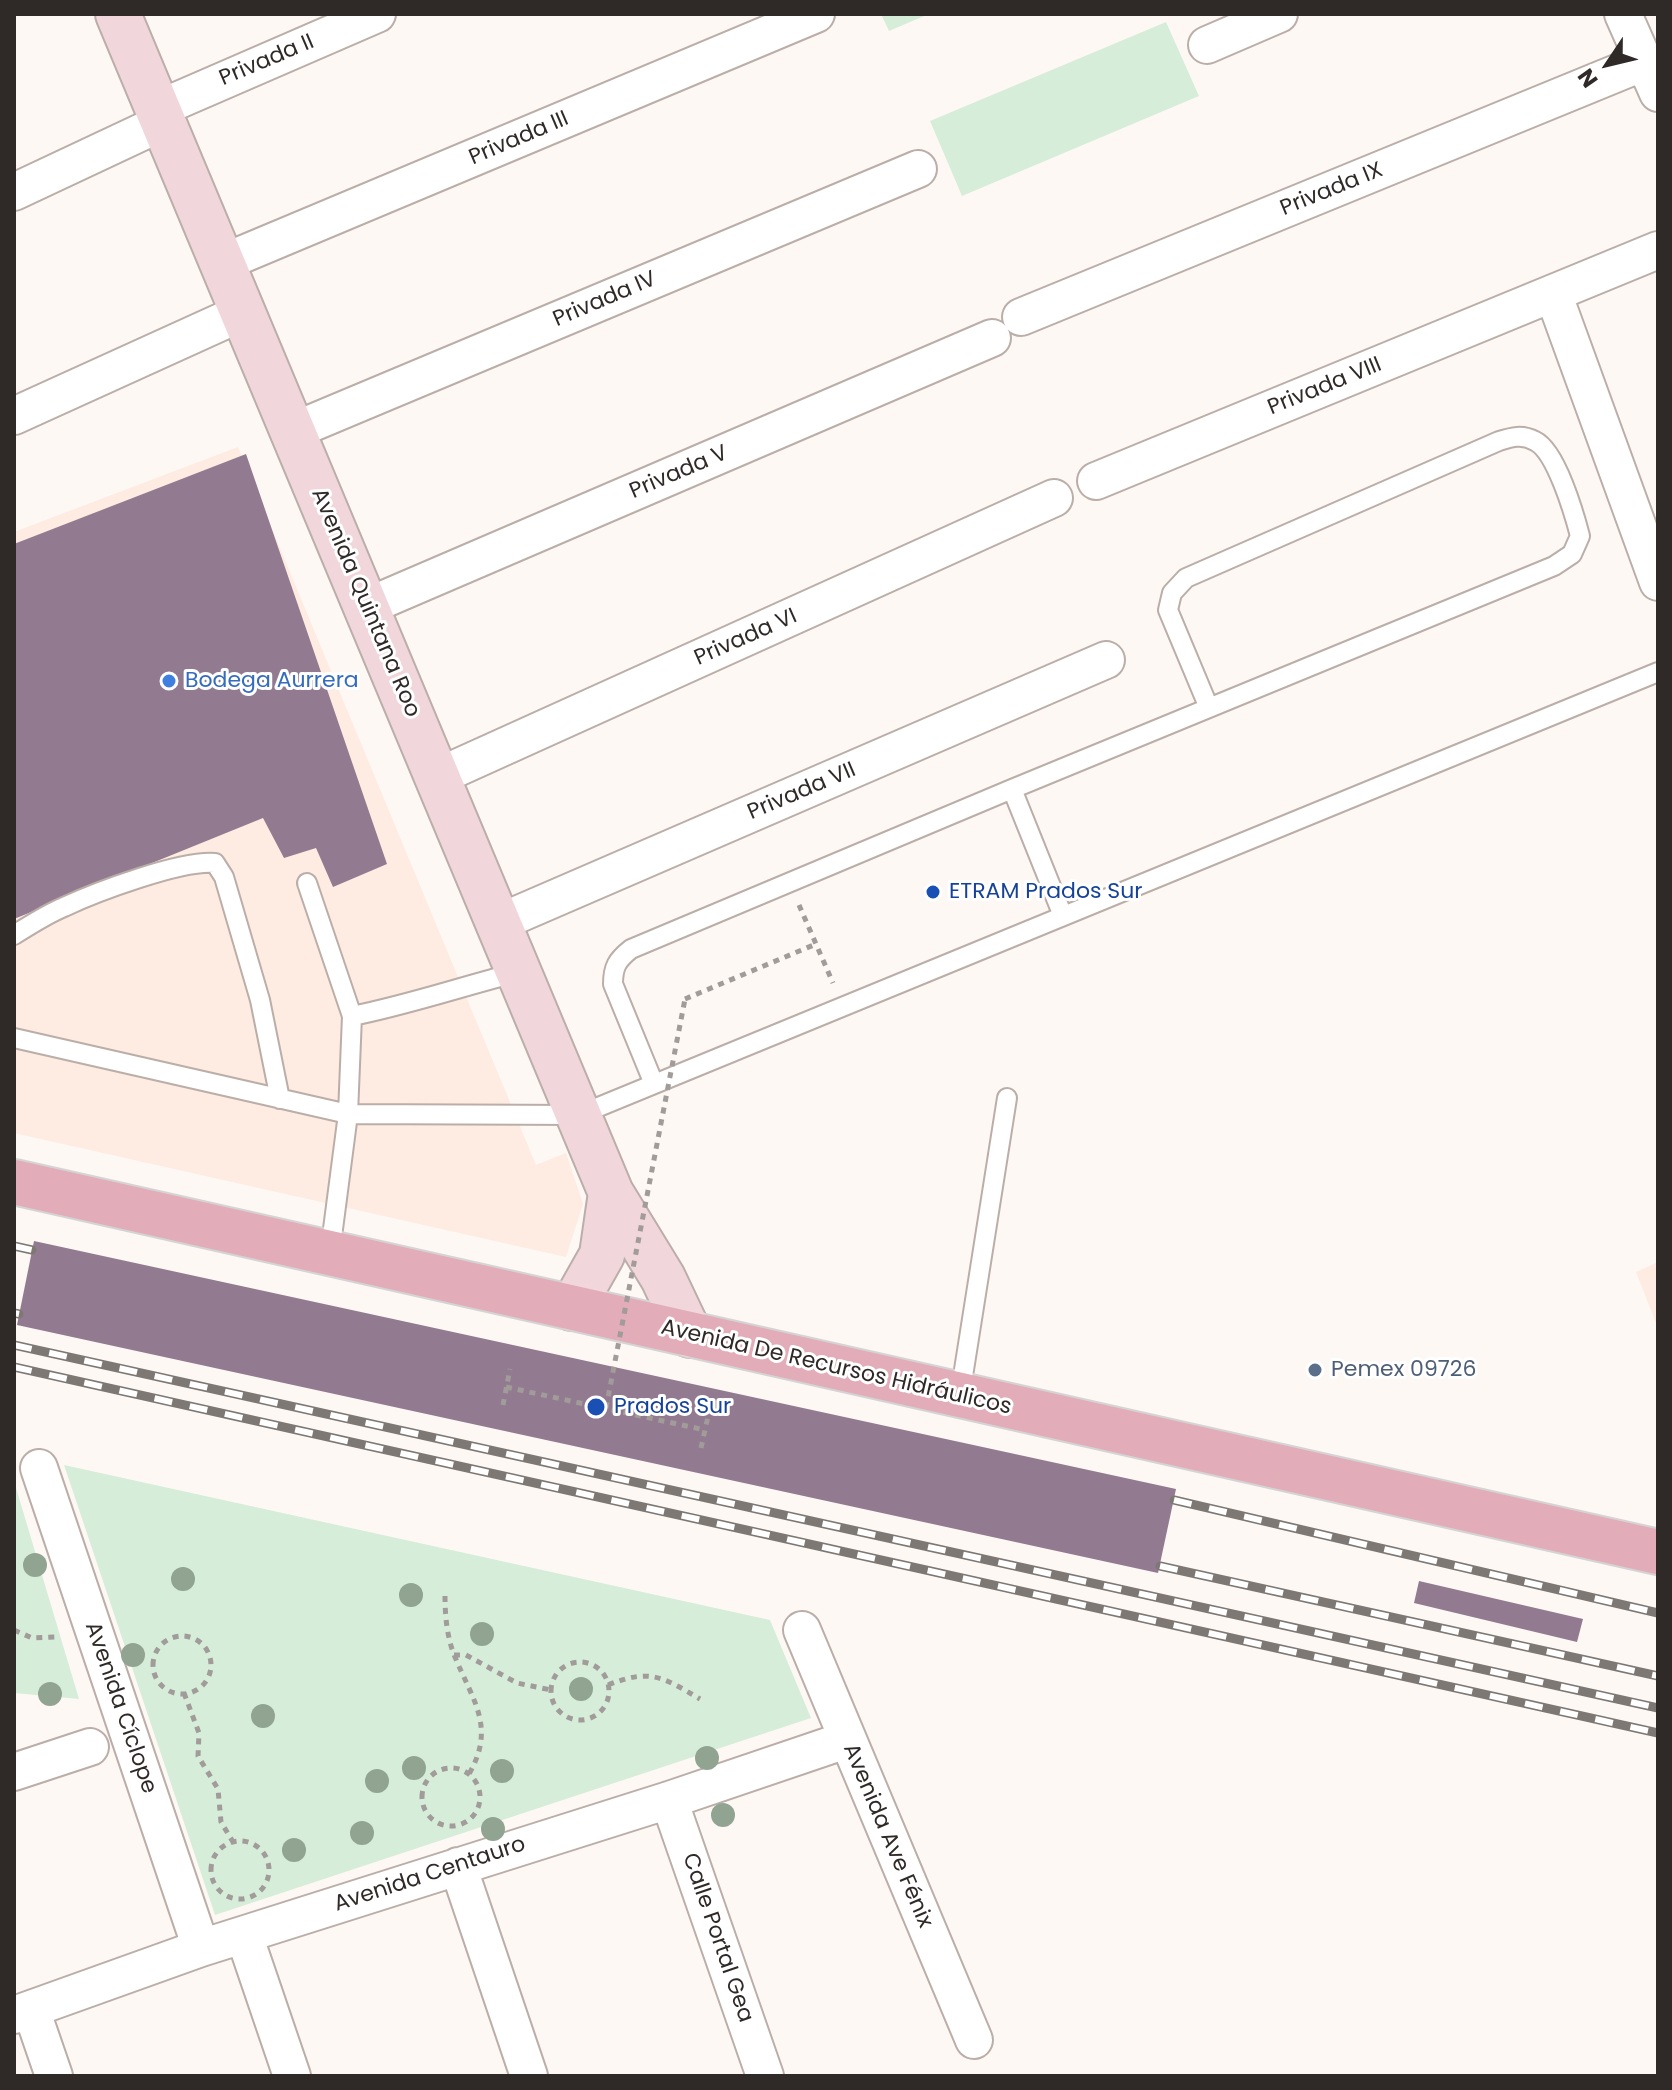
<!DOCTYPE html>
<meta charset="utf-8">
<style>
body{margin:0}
#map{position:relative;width:1672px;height:2090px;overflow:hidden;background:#fef8f5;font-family:Poppins,sans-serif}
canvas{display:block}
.frame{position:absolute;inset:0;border:16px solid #2f2927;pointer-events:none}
.north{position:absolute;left:1568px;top:24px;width:80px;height:80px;-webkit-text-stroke:6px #fff;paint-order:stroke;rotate:235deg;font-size:22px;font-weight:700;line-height:32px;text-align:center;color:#2f2927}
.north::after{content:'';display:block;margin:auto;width:28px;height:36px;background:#2f2927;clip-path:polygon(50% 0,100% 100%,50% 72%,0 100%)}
</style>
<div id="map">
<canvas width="1672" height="2090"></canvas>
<div class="frame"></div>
<div class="north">N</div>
</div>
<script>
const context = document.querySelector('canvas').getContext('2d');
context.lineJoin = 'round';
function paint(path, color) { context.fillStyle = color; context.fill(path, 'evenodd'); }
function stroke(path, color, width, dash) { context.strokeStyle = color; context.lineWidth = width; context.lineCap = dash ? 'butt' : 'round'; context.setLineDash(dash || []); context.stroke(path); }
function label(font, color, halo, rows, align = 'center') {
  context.font = font + ' Poppins,sans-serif'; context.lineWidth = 6; context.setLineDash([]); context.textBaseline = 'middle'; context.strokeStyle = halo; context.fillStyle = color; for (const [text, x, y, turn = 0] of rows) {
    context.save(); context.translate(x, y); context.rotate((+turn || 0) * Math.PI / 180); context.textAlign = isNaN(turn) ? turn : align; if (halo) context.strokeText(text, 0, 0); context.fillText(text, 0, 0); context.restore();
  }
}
paint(new Path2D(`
 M 238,447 L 536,1165 L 566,1153 L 583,1204 L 566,1257 L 14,1133 L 14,532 Z
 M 1658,1262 L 1658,1328 L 1636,1272 Z`), '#feebe2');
paint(new Path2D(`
 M 881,14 L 929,14 L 889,31 Z
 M 1166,22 L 1199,96 L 962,196 L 930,121 Z
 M 64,1465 L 770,1620 L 811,1718 L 215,1915 Z
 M 14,1481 L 79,1699 L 14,1693 Z`), '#d6edd9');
paint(new Path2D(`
 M 246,454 L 387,864 L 333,887 L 316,848 L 284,858 L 263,818 L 14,919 L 14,544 Z
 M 34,1241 L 1176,1489 L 1158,1573 L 17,1325 Z
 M 1419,1581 L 1583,1619 L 1577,1642 L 1414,1603 Z`), '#927b90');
const service = new Path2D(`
 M 1012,789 L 1063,916
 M 307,883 L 352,1016
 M 14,935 C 30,925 47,914 64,907 C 96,892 181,860 215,863 L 224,877 L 260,1000 L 280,1099
 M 519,972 C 463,986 408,1005 352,1016 L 348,1114 L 579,1115 L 1658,672
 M 14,1038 L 348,1114 L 330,1252
 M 654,1084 L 613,984 C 613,967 617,960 631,949 L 1012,789 L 1554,566 L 1572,554 L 1580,536 C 1574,513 1556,451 1535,441 C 1522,434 1512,437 1499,441 L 1186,578 L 1172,593 L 1168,610 L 1209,708
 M 960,1395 L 1007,1098`);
const minor = new Path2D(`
 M 1623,14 L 1658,93
 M 1207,45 L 1279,14
 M 158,109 L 377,14
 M 14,192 L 163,122
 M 222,263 L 816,14
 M 1553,293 L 1658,582
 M 1021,317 L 1644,62
 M 14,416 L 243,312
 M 293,431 L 918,169
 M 1096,481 L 1658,250
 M 366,607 L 992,338
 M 437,777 L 1054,498
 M 498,923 L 1106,660
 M 39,1468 L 201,1948
 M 802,1630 L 974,2040
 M 14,1772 L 90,1747
 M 669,1800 L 765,2076
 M 458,1866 L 529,2076
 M 244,1935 L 292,2076
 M 31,2009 L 54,2076
 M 14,2015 L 201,1948 L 669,1800 L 846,1740`);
const secondary = new Path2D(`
 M 118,14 L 611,1193 L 663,1278 L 690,1335
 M 572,1308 L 602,1255 L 611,1193`);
const primary = new Path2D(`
 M 14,1182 L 1658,1552`);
stroke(service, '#bbaea8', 22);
stroke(minor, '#bbaea8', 40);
stroke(secondary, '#bbaea8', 48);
stroke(primary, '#d5d4d4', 48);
stroke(new Path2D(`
 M 799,905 L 833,983
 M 685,999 L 816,944
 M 506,1387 L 705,1430
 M 503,1405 L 510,1369
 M 701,1448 L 709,1412
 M 445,1596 C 445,1616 447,1638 455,1657 C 473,1701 496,1727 469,1774
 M 14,1630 L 32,1638 L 57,1637
 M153 1665a29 29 0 1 1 58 0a29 29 0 1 1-58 0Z
 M 454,1655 L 466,1655 L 517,1683 L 551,1690
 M551 1691a29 29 0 1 1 58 0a29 29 0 1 1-58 0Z
 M 608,1685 C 650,1668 663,1677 700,1699
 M 184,1693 L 199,1733 L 198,1756 L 218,1789 L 221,1822 L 233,1842
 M422 1797a29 29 0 1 1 58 0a29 29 0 1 1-58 0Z
 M211 1870a29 29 0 1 1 58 0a29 29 0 1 1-58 0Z`), '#a19b99', 5, [6, 6]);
stroke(service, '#fff', 18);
stroke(minor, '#fff', 36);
stroke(secondary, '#f1d6dc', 44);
stroke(primary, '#e2acb9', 44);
const rail = new Path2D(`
 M 14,1246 L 32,1250
 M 14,1313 L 19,1314
 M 14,1345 L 1658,1708
 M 14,1367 L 1658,1733
 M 1174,1500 L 1658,1613
 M 1160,1566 L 1658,1676`);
stroke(rail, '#7e7875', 9);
stroke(rail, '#fff', 6, [18]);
stroke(new Path2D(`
 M 606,1408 L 685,999`), '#a19b99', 5, [6, 6]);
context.fillStyle = '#91a491';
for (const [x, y] of [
 [35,1565],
 [183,1579],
 [411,1595],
 [482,1634],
 [133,1655],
 [581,1689],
 [50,1694],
 [263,1716],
 [707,1758],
 [414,1768],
 [502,1771],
 [377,1781],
 [723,1815],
 [493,1829],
 [362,1833],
 [294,1850]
]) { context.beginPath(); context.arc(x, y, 12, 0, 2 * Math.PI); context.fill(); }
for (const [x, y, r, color] of [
 [169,681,8,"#3f7fe0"],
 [933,892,8,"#1a4fb4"],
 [1315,1370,8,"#5c6f8a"],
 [596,1407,10,"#1a4fb4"]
]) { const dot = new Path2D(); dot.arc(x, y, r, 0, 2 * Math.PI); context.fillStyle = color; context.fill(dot); stroke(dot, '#fff', 3); }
label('22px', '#2f2927', '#fff', [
 ["Privada II",267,61,-23],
 ["Privada III",519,139,-23],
 ["Privada IX",1332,190,-22],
 ["Privada IV",605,300,-23],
 ["Privada VIII",1325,387,-22],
 ["Privada V",679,473,-23],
 ["Avenida Quintana Roo",365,603,67],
 ["Privada VI",746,638,-24],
 ["Privada VII",802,792,-23],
 ["Avenida De Recursos Hidráulicos",836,1368,13],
 ["Avenida Cíclope",120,1708,71],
 ["Avenida Ave Fénix",887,1836,67],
 ["Avenida Centauro",430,1875,-18],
 ["Calle Portal Gea",717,1938,71]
]);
label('22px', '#366cbe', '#fff', [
 ["Bodega Aurrera",185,681]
], 'left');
label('22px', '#164399', '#fff', [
 ["ETRAM Prados Sur",949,892],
 ["Prados Sur",614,1407]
], 'left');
label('22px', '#4e5e75', '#fff', [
 ["Pemex 09726",1331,1370]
], 'left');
</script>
